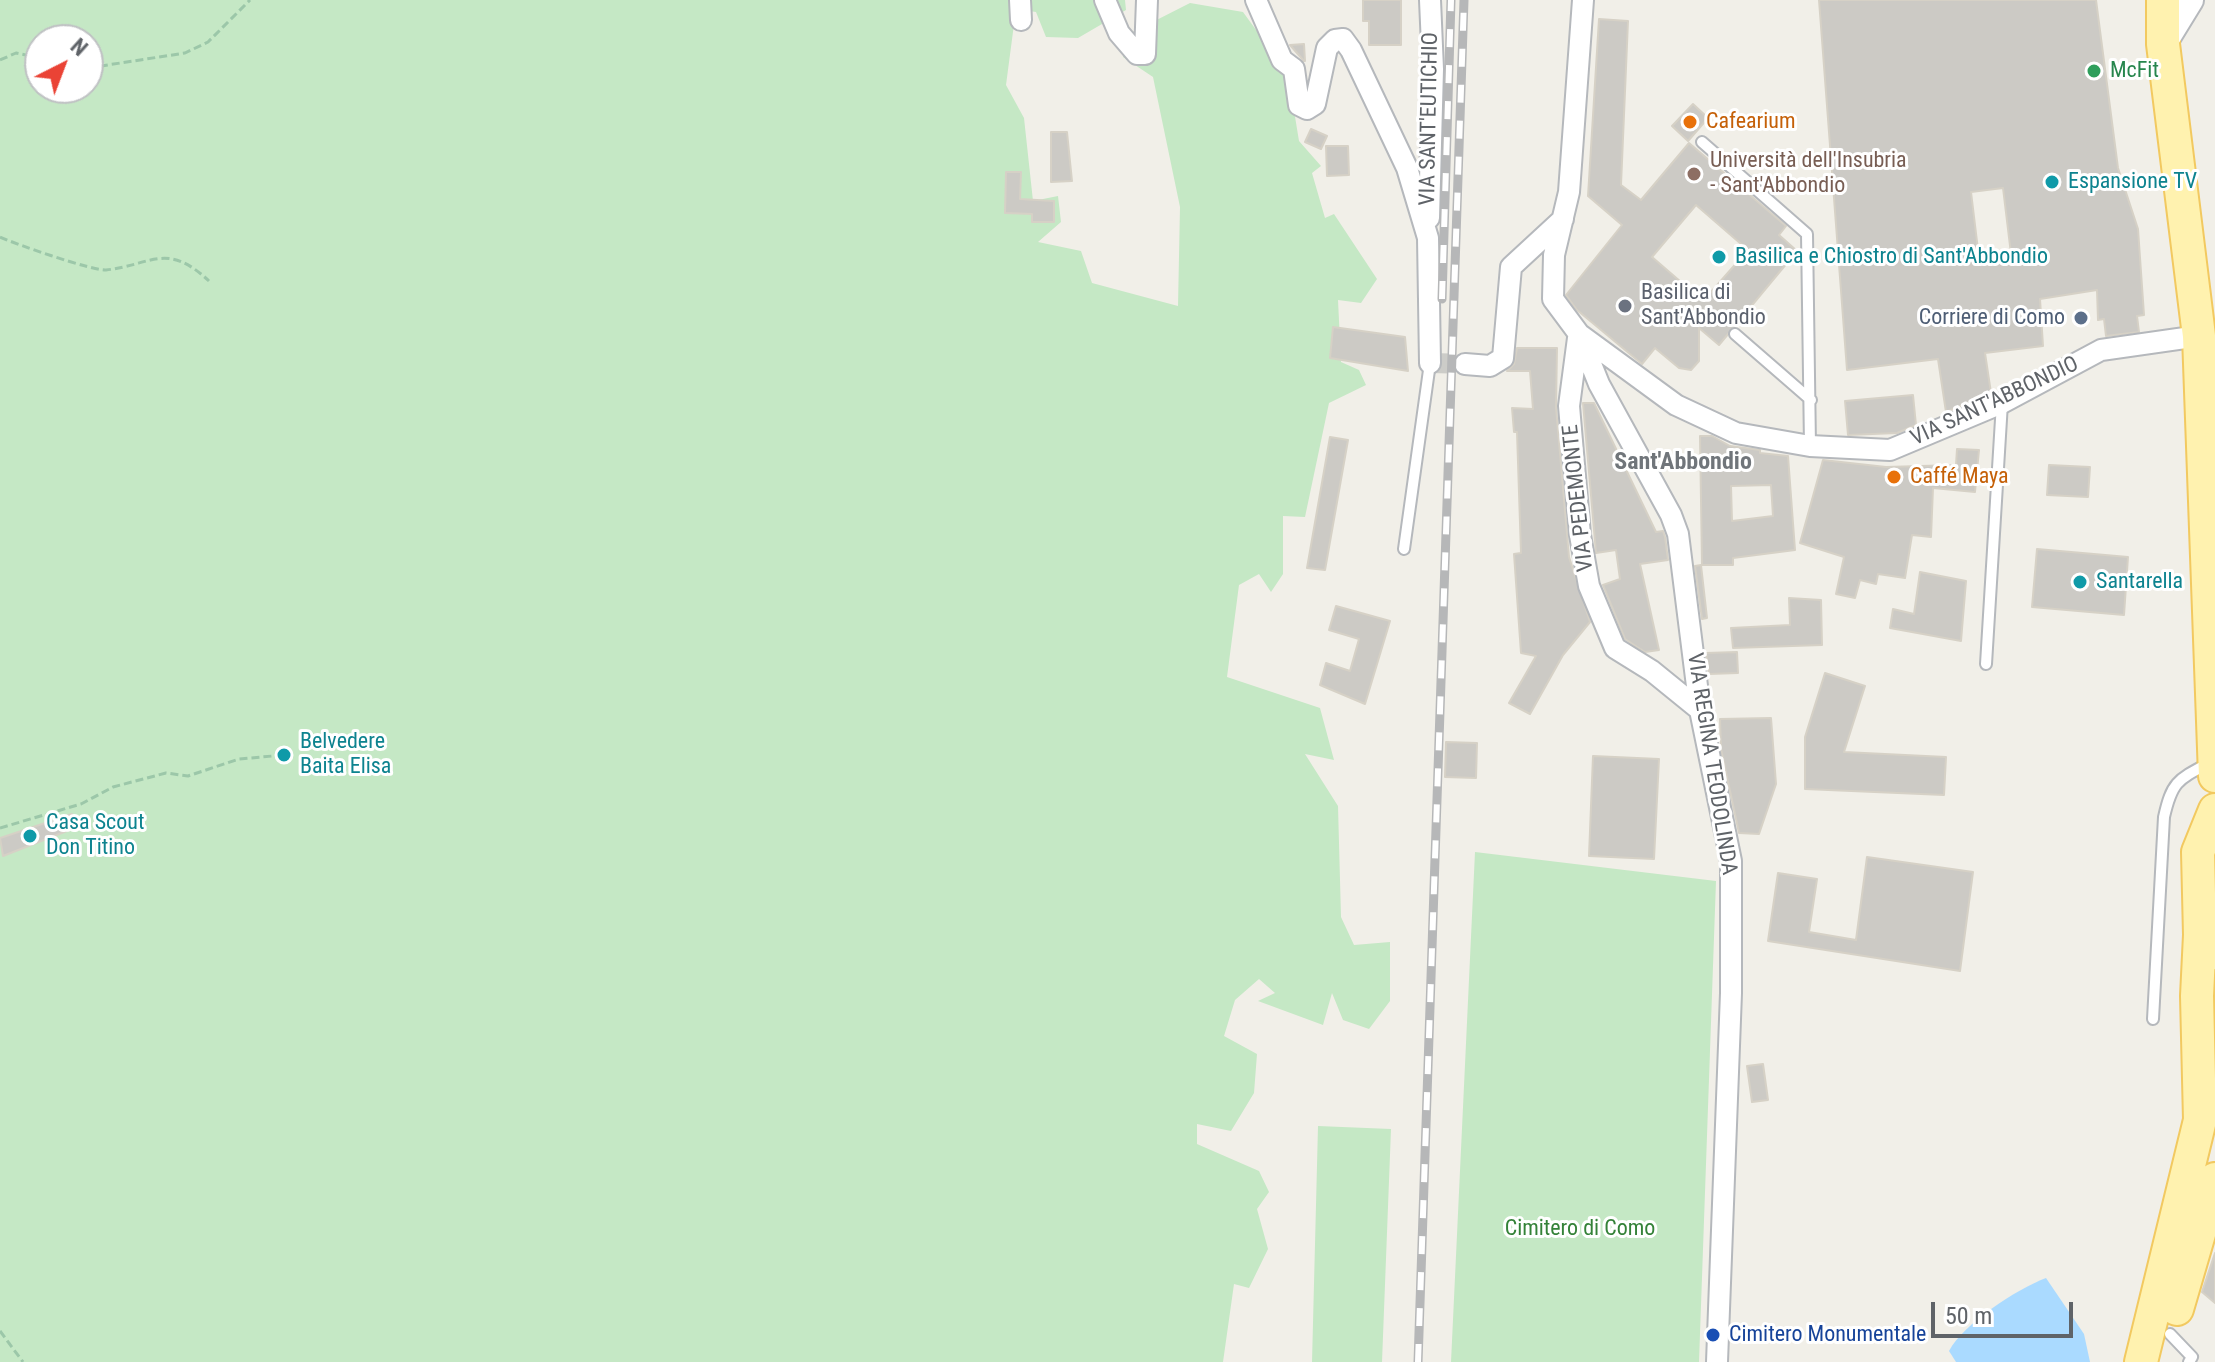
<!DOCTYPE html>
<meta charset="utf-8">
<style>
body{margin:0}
#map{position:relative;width:2215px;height:1362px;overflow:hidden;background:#f1efe8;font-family:"Roboto Condensed",sans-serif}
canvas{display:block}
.north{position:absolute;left:24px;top:24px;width:80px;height:80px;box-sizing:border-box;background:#fff;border:2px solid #bfc1c3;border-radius:50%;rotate:42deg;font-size:22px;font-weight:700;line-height:32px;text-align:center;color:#5f6368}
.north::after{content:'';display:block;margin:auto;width:28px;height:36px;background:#ea4335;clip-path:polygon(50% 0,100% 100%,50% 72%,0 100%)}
.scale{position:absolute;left:1931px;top:1302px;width:142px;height:36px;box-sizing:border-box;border:4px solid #5f6368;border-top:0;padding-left:10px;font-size:24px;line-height:28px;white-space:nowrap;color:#5f6368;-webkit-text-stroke:6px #fff;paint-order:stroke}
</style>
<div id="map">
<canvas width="2215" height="1362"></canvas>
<div class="north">N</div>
<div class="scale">50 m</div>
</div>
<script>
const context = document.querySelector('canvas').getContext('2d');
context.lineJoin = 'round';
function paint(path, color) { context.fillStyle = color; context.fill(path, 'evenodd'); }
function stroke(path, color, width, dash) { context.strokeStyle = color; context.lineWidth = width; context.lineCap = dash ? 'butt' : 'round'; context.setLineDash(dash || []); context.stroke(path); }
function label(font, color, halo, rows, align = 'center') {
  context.font = font + ' "Roboto Condensed",sans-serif'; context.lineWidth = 6; context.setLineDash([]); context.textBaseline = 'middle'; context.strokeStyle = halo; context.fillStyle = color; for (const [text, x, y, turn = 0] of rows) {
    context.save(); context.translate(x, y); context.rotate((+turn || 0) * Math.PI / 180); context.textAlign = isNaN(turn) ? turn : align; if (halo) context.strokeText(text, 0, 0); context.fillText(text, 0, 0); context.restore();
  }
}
paint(new Path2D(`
 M 0,0 L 1125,0 L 1126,10 L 1078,38 L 1046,37 L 1036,12 L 1016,9 L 1006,85 L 1024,118 L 1033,201 L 1058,196 L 1061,222 L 1038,242 L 1081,251 L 1092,283 L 1178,306 L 1180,207 L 1153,77 L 1123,57 L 1131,33 L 1190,3 L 1243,12 L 1288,74 L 1299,141 L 1321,166 L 1312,173 L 1325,218 L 1334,214 L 1377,279 L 1361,303 L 1338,300 L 1341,362 L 1359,370 L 1366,385 L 1329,403 L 1305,517 L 1283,516 L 1283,574 L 1271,592 L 1259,574 L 1239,585 L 1227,677 L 1320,708 L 1334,760 L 1305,754 L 1338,806 L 1341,917 L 1354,945 L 1390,942 L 1390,1001 L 1369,1029 L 1343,1020 L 1332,993 L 1323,1025 L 1258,1001 L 1275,993 L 1259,979 L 1235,1000 L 1224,1036 L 1257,1054 L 1254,1093 L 1231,1131 L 1197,1124 L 1197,1144 L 1259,1171 L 1269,1192 L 1257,1209 L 1268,1249 L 1249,1288 L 1234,1284 L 1223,1362 L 0,1362 ZM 40,40 L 88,40 L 88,88 L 40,88 Z
 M 1475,852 L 1716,881 L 1699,1362 L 1451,1362 Z
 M 1318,1126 L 1391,1129 L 1382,1362 L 1312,1362 Z`), '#c5e8c5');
paint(new Path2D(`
 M 2046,1278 L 2084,1334 L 2090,1362 L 1956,1362 L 1949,1351 C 1963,1324 2017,1289 2046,1278 Z`), '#aadaff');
const building = new Path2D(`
 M 1363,0 L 1401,0 L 1401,45 L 1369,45 L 1369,21 L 1363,21 Z
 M 1819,0 L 2096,0 L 2118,168 L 2138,229 L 2144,315 L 2137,316 L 2139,332 L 2106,336 L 2104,319 L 2098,320 L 2097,290 L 2040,299 L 2043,346 L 1985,353 L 1991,393 L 1946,412 L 1938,359 L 1847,370 ZM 2003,188 L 2011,254 L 1979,258 L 1971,192 Z
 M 1599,19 L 1628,21 L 1621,185 L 1641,200 L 1689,143 L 1786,226 L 1779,235 L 1797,251 L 1719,345 L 1699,328 L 1699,361 L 1691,370 L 1679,368 L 1655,348 L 1642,364 L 1577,310 L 1566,295 L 1622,225 L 1588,196 ZM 1696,205 L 1748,250 L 1703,301 L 1652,257 Z
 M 1304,44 L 1305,61 L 1304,61 L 1290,45 Z
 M 1693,104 L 1708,118 L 1688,141 L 1672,126 Z
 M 1311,129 L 1327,136 L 1321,149 L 1305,142 Z
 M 1051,132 L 1067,132 L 1072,181 L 1051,182 Z
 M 1326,146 L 1348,146 L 1349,175 L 1327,176 Z
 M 1006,172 L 1021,172 L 1020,199 L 1054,201 L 1054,222 L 1032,222 L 1032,214 L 1005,213 Z
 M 1333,327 L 1405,337 L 1408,371 L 1330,358 Z
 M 1517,348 L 1557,348 L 1556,407 L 1569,557 L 1590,622 L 1563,655 L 1530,714 L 1509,703 L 1536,656 L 1521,653 L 1514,554 L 1521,553 L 1517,432 L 1514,432 L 1512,408 L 1533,409 L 1530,371 L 1507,371 L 1514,364 Z
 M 1913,395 L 1916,425 L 1897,433 L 1848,435 L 1845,401 Z
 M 1583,403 L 1594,403 L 1656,532 L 1663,531 L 1665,537 L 1668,560 L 1640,564 L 1659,650 L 1645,652 L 1625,639 L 1603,585 L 1620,579 L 1616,550 L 1596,553 Z
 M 1700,436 L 1712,436 L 1730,446 L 1760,450 L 1760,453 L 1788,456 L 1795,550 L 1733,558 L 1733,565 L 1702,565 ZM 1771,485 L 1773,516 L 1732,521 L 1731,486 Z
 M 1330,437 L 1348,440 L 1325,570 L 1307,568 Z
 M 1957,449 L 1979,450 L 1975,492 L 1933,488 L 1931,537 L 1912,535 L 1905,578 L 1878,574 L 1876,584 L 1860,580 L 1855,598 L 1836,594 L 1844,557 L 1800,543 L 1823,460 L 1886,467 L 1956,465 Z
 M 2049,465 L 2090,467 L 2088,497 L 2047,495 Z
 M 2037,549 L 2128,557 L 2124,615 L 2032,607 Z
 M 1701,565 L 1707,618 L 1702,619 L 1695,566 Z
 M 1920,572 L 1966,581 L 1961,641 L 1890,628 L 1893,609 L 1914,614 Z
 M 1789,598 L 1821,600 L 1822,645 L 1733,648 L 1731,628 L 1790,625 Z
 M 1336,606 L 1390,621 L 1365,704 L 1320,685 L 1326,663 L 1350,671 L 1359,639 L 1329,630 Z
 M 1737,652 L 1738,673 L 1709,674 L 1706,653 Z
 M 1825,673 L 1865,686 L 1844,752 L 1946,757 L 1944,795 L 1805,789 L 1805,737 Z
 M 1771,718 L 1776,784 L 1759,834 L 1739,833 L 1721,749 L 1720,719 Z
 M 1446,742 L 1477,743 L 1476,778 L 1445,777 Z
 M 1593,756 L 1659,759 L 1654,859 L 1589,856 Z
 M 72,814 L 77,827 L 3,856 L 0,838 Z
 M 1867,857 L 1973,872 L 1960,971 L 1768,941 L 1778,873 L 1817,879 L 1809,932 L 1856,940 Z
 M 1763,1064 L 1768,1100 L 1752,1102 L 1747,1066 Z
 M 2215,1253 L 2215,1303 L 2202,1292 Z`);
paint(building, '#cccac5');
stroke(building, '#d6d1c6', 2);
stroke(new Path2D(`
 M 1430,363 L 1465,364`), '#ccccc8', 20, [20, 10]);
const service = new Path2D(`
 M 1702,142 L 1807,234 L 1810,446
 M 1735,334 L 1811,400
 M 1404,549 L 1430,363
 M 1986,664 L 2002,403
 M 2153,1019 L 2164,817 C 2172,782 2177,780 2209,763
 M 2170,1334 L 2192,1357 L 2189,1362`);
const minor = new Path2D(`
 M 1020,0 L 1021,20
 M 1105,0 L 1119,33 L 1137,54 L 1145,54 L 1147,0
 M 1256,0 L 1282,60 L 1294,69 L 1299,105 L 1307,109 L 1315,104 L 1327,48 L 1335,40 L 1343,39 L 1351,50 L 1407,168 L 1428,238 L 1430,363
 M 1583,0 L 1569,192 L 1554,255 L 1553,299 L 1579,334 L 1676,405 L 1736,433 L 1810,446 L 1890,450 L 2002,403 L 2101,350 L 2199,336
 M 1429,218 L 1433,69 L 1430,0
 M 1579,334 L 1599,384 L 1671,515 L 1678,534 L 1700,710 L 1731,861 L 1731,993 L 1717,1362
 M 1578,338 L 1569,406 L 1580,535 L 1589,586 L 1615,648 L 1652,671 L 1700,710
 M 1465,364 L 1490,366 L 1503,358 L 1511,267 L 1563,219`);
const tertiary = new Path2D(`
 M 2163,44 L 2190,0`);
const primary = new Path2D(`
 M 2163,0 L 2163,44 L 2199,336 L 2215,776
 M 2207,955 L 2200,935 L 2198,852 L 2215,810
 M 2177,1309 L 2215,1179
 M 2141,1362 L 2200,1120 L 2197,996 L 2200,935`);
stroke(service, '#b5b8bc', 14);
stroke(minor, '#b5b8bc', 24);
stroke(tertiary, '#b5b8bc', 30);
stroke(primary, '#f2c960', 36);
stroke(new Path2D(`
 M 0,60 L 16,53 L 40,58
 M 88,68 L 185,53 L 208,42 L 250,0
 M 0,237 C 15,244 93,271 106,270 C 152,265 166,241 209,281
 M 0,828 L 81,804 L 113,787 L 166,773 L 188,776 L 239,759 L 284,755
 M 0,1331 L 23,1362`), '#9cc7a9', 3, [8, 4]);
stroke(service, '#fff', 10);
stroke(minor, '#fff', 20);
stroke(tertiary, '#fff', 26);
stroke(primary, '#fff2af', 32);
const rail = new Path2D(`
 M 1442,299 L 1451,0
 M 1418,1362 L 1464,0`);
stroke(rail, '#b6b7b8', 9);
stroke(rail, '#fff', 6, [18]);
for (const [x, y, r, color] of [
 [2094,71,8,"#2e9e5b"],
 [1690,122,8,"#e8710a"],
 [1694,174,8,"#8d6e63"],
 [2052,182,8,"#0f9aa8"],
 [1719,257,8,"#0f9aa8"],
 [1625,306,8,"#6b7280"],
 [2081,318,8,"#5c6f8a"],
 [1894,477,8,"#e8710a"],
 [2080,582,8,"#0f9aa8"],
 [284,755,8,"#0f9aa8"],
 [30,836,8,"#0f9aa8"],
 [1713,1335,8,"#1a4fb4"]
]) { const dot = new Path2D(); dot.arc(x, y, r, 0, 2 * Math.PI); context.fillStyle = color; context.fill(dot); stroke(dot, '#fff', 3); }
label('22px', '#27864d', '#fff', [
 ["McFit",2110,71]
], 'left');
label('22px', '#5f6368', '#fff', [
 ["VIA SANT'EUTICHIO",1430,119,-89],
 ["VIA SANT'ABBONDIO",1995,402,-25],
 ["VIA PEDEMONTE",1579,498,-96],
 ["VIA REGINA TEODOLINDA",1711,764,81]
]);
label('22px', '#c56008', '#fff', [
 ["Cafearium",1706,122],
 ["Caffé Maya",1910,477]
], 'left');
label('22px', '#785e54', '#fff', [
 ["Università dell'Insubria",1710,161],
 ["- Sant'Abbondio",1710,186]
], 'left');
label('22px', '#0d838f', '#fff', [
 ["Espansione TV",2068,182],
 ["Basilica e Chiostro di Sant'Abbondio",1735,257],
 ["Santarella",2096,582],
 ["Belvedere",300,742],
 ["Baita Elisa",300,767],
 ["Casa Scout",46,823],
 ["Don Titino",46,848]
], 'left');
label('22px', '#5b616d', '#fff', [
 ["Basilica di",1641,293],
 ["Sant'Abbondio",1641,318]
], 'left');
label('22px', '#4e5e75', '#fff', [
 ["Corriere di Como",2065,318]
], 'right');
label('22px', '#348238', '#fff', [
 ["Cimitero di Como",1580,1229]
]);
label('22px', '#164399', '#fff', [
 ["Cimitero Monumentale",1729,1335]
], 'left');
label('bold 24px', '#70757a', '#fff', [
 ["Sant'Abbondio",1683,463]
]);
</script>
